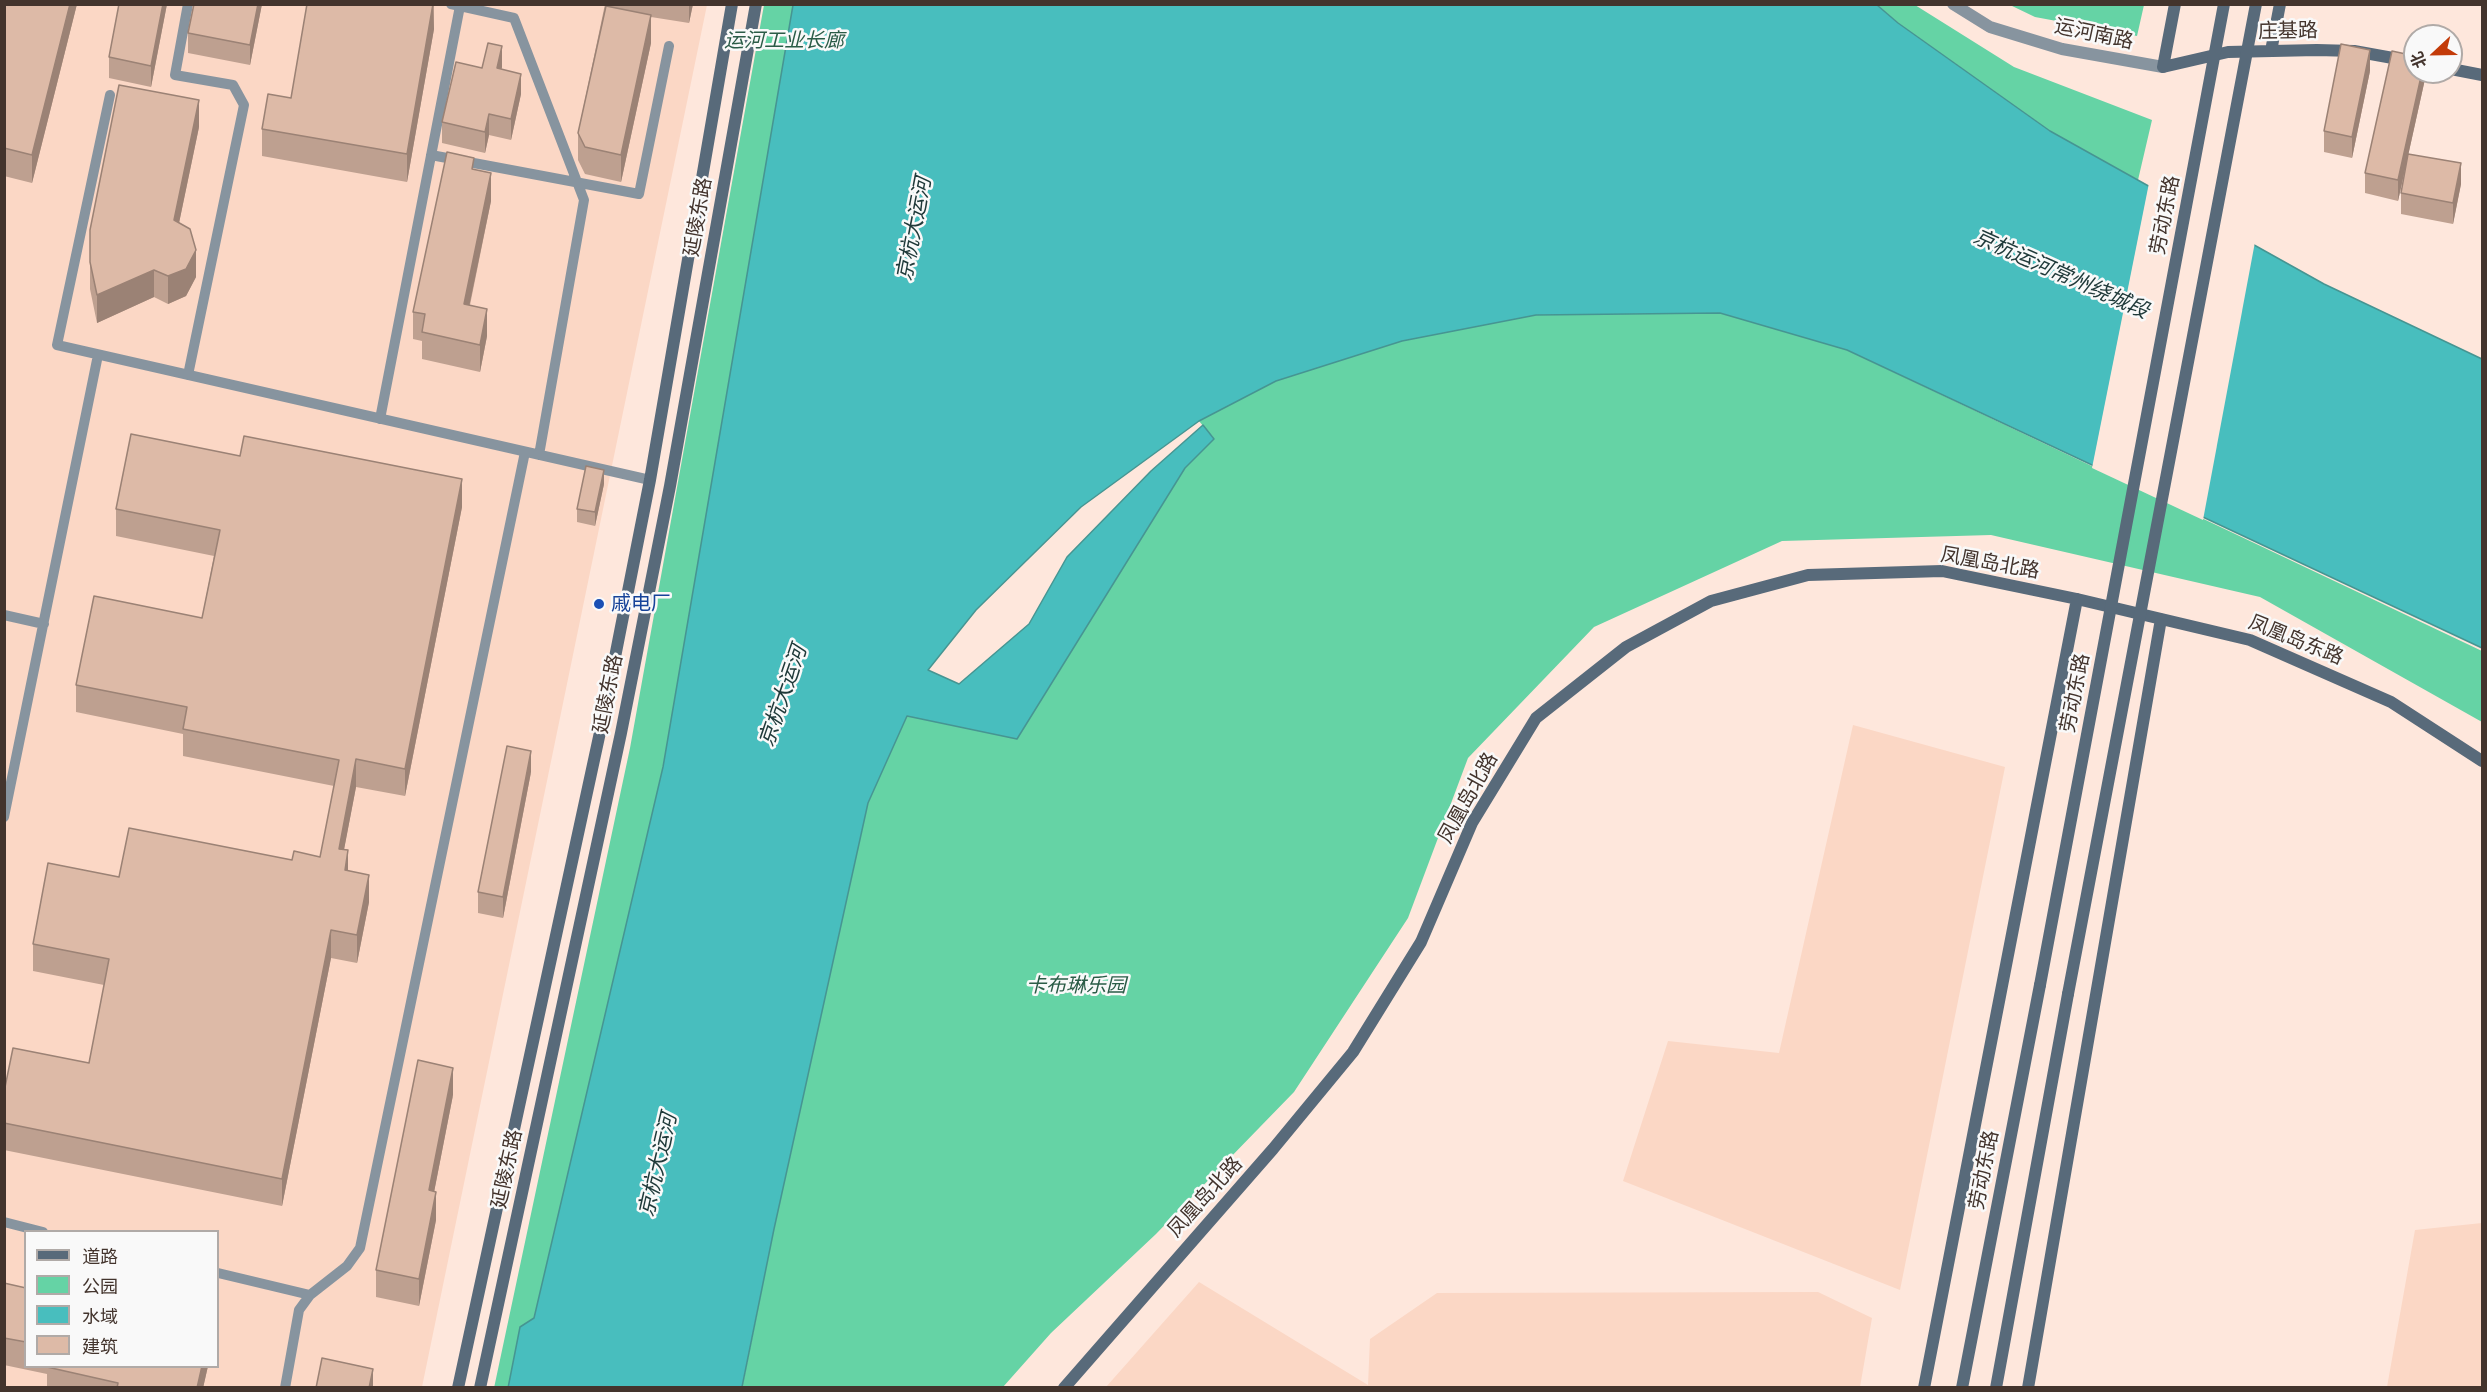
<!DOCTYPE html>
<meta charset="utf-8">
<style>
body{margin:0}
#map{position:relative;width:2487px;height:1392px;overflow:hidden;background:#fee7dc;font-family:"Playfair Display","Noto Sans SC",serif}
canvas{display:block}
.frame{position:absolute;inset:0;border:6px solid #43342d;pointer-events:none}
.legend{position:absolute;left:24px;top:1230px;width:195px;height:138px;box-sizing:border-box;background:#f9f9f9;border:2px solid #b0aaa7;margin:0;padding:8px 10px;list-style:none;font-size:18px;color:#43342d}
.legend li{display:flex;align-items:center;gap:12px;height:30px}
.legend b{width:30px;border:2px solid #b0aaa7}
.north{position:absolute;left:2403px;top:24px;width:60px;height:60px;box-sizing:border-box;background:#f9f9f9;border:2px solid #b0aaa7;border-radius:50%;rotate:248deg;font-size:16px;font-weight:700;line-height:24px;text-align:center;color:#43342d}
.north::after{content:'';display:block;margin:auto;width:21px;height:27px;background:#c33b09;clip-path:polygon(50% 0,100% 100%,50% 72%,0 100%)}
</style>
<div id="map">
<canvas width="2487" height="1392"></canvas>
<div class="frame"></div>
<ul class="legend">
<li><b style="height:8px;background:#586a7a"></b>道路</li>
<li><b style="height:16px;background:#65d3a5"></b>公园</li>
<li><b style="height:16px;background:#48bebe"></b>水域</li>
<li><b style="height:16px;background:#ddbaa7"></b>建筑</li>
</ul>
<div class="north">北</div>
</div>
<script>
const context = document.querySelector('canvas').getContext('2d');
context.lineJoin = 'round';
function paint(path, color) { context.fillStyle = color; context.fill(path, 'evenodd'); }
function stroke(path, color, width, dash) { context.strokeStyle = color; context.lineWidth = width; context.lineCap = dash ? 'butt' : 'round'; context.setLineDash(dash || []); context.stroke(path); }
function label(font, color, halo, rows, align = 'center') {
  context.font = font + ' "Playfair Display","Noto Sans SC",serif'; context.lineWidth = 5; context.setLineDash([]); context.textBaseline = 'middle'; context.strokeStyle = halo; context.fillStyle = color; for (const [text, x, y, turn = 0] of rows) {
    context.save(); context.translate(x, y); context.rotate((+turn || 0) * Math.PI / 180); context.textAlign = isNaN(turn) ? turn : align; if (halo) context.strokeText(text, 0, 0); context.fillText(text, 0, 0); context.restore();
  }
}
paint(new Path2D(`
 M 5,5 L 707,5 L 422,1387 L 5,1388 ZM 26,1232 L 218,1232 L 218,1366 L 26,1366 Z
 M 1853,725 L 2005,767 L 1900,1290 L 1623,1181 L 1668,1041 L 1779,1053 Z
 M 2482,1223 L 2482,1387 L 2387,1387 L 2415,1230 Z
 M 1199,1282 L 1368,1385 L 1370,1339 L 1437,1293 L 1818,1292 L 1872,1318 L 1860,1387 L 1106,1387 Z`), '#fbd7c5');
paint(new Path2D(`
 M 764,5 L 817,5 L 670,752 L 527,1387 L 494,1388 L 630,748 Z
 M 1877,5 L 1915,5 L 2014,67 L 2152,120 L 2138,180 L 2050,131 L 1898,23 Z
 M 2010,5 L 2144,5 L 2137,36 L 2035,17 Z
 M 1720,313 L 1847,350 L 2482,651 L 2482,722 L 2260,597 L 1991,535 L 1782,541 L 1594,627 L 1468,758 L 1408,918 L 1294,1092 L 1156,1234 L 1051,1333 L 1003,1387 L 742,1388 L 774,1229 L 868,803 L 907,716 L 1017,739 L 1185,468 L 1214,439 L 1199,421 L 1276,381 L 1401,341 L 1536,315 Z`), '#65d3a5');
const water = new Path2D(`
 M 793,5 L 1877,5 L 1898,23 L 2050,131 L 2324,284 L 2482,359 L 2482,648 L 1847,350 L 1720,313 L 1536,315 L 1402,341 L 1276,381 L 1199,421 L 1081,507 L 976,610 L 928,670 L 959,684 L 1029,624 L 1067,557 L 1151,471 L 1203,425 L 1214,439 L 1185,468 L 1017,739 L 907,716 L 868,803 L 774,1229 L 742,1387 L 508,1388 L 520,1327 L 534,1318 L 663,767 Z`);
paint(water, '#48bebe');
stroke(water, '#469592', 1.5);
paint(new Path2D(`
 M 2149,183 L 2255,242 L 2203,520 L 2092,468 Z`), '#fee7dc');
stroke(new Path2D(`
 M 451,4 L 514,18 L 584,200 L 539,455
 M 110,95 L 57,345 L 650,480
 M 431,155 L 639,194 L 669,46
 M 188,375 L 244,105 L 233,85 L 175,75 L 188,4
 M 380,419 L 460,6
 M 4,615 L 44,624
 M 4,817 L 98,355
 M 4,1222 L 43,1232
 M 218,1273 L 310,1295
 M 285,1388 L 299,1310 L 310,1295 L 347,1266 L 360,1248 L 525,452`), '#87949f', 10);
stroke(new Path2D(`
 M 1953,4 L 1990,27 L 2062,49 L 2163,67`), '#87949f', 12);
stroke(new Path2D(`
 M 2175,4 L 2163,67 L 2228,52 L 2317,50 L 2354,51 L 2415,62
 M 2271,51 L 2280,4
 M 2451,69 L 2482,75
 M 458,1388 L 602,723 L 650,480 L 732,4
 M 480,1388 L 621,733 L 670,486 L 756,4
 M 1064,1388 L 1273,1149 L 1353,1052 L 1421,942 L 1472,823 L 1536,718 L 1626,647 L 1711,601 L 1808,575 L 1942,571 L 2077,599 L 2250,640 L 2391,702 L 2482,761
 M 1924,1388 L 2077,599
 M 1962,1388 L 2040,985
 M 1996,1388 L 2068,994
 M 2028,1388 L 2161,619`), '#586a7a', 12);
stroke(new Path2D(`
 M 2040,985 L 2224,4
 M 2068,994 L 2256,4`), '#586a7a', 12);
paint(new Path2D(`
 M 4,4 L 77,4 L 32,183 L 4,176 Z
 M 119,4 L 167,4 L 151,87 L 109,78 L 109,57 Z
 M 262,4 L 250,65 L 188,53 L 188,33 Z
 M 434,4 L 434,29 L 407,182 L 262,156 L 262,129 L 291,98 Z
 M 605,4 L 693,4 L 689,23 L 651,17 L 651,43 L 621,182 L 585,174 L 578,160 L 578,133 Z
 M 502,67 L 501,69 L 521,94 L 511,140 L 489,135 L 485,153 L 442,143 L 442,122 L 482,68 Z
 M 2370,71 L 2352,158 L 2324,152 L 2324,131 Z
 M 2425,72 L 2425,79 L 2398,201 L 2365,193 L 2365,173 Z
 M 199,127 L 179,223 L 196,277 L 186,296 L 168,304 L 154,297 L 97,323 L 90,289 L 90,230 Z
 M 474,170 L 491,201 L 470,305 L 487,336 L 480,372 L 422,359 L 422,341 L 413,339 L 413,312 Z
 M 2461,184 L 2453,224 L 2401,214 L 2401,193 Z
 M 604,484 L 595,526 L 577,522 L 577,509 Z
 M 462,507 L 405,796 L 356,787 L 344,849 L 348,871 L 369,902 L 357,963 L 331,958 L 282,1206 L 4,1150 L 4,1092 L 89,1063 L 104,985 L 33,971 L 33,944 L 119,877 L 292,860 L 320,857 L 334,786 L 183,756 L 183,734 L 76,712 L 76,685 L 202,618 L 214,556 L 116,536 L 116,509 Z
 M 531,772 L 503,918 L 478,913 L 478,892 Z
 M 453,1095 L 434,1192 L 436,1220 L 419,1306 L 376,1297 L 376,1270 Z
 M 4,1283 L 26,1288 L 26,1366 L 208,1366 L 203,1388 L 47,1388 L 47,1374 L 4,1365 Z`), '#bea090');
paint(new Path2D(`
 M 70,4 L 77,4 L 32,183 L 32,155 Z
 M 163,4 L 167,4 L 151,87 L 151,66 Z
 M 258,4 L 262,4 L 250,65 L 250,45 Z
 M 433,4 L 434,29 L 407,182 L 407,154 Z
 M 689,4 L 693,4 L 689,23 Z
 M 651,15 L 651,43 L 621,182 L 621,155 Z
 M 502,46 L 502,67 L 497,89 L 497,68 Z
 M 2370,50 L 2370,71 L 2352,158 L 2352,137 Z
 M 2422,72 L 2425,72 L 2425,79 L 2398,201 L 2398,180 Z
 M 521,74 L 521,94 L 511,140 L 511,119 Z
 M 199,100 L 199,127 L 174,247 L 174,220 Z
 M 489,114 L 489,135 L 485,153 L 485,132 Z
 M 2461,163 L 2461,184 L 2453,224 L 2453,203 Z
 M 491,173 L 491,201 L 464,331 L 464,304 Z
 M 196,250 L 196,277 L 186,296 L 168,304 L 168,276 Z
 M 154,270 L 154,297 L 97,323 L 97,295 Z
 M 487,309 L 487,336 L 480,372 L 480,345 Z
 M 604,470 L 604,484 L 595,526 L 595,512 Z
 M 462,479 L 462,507 L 405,796 L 405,769 Z
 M 531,751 L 531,772 L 503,918 L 503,897 Z
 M 356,759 L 356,787 L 339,876 L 339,849 Z
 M 348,850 L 348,878 L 345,870 Z
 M 369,875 L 369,902 L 357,963 L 357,935 Z
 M 331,930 L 331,958 L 282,1206 L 282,1179 Z
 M 453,1068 L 453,1095 L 429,1218 L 429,1190 Z
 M 436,1192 L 436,1220 L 419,1306 L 419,1279 Z
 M 202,1366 L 208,1366 L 203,1388 L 197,1388 Z
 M 373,1369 L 373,1388 L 369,1388 Z`), '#9b8275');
const building = new Path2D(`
 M 4,4 L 70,4 L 32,155 L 4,148 Z
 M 119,4 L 163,4 L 151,66 L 109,57 Z
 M 194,4 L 258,4 L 250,45 L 188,33 Z
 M 307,4 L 433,4 L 407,154 L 262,129 L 268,94 L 291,98 Z
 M 606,6 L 651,15 L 621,155 L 585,147 L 578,133 Z
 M 488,43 L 502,46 L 497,68 L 521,74 L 511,119 L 489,114 L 485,132 L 442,122 L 456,62 L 482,68 Z
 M 2341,44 L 2370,50 L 2352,137 L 2324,131 Z
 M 2392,51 L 2415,56 L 2415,72 L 2422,72 L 2398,180 L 2365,173 Z
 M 119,85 L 199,100 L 174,220 L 190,229 L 196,250 L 186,269 L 168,276 L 154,270 L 97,295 L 90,262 L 90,230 Z
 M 447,152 L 474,158 L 472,169 L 491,173 L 464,304 L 487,309 L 480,345 L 422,332 L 425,314 L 413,312 Z
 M 2408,154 L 2461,163 L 2453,203 L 2401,193 Z
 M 131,434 L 240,456 L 244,436 L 462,479 L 405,769 L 356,759 L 339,849 L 348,850 L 345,870 L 369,875 L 357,935 L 331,930 L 282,1179 L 4,1123 L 4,1092 L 13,1048 L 89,1063 L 109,959 L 33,944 L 48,863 L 119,877 L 129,828 L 292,860 L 294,851 L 320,857 L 339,760 L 183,729 L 187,707 L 76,685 L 94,596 L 202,618 L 220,530 L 116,509 Z
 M 586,466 L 604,470 L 595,512 L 577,509 Z
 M 507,746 L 531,751 L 503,897 L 478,892 Z
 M 418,1060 L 453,1068 L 429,1190 L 436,1192 L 419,1279 L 376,1270 Z
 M 4,1283 L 26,1288 L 26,1342 L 4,1338 Z
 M 322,1358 L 373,1369 L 369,1388 L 316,1388 Z
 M 202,1366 L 197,1388 L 117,1388 L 118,1383 L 47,1367 Z`);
paint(building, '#ddbaa7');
stroke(building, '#9b8275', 1.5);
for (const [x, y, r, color] of [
 [599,604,6,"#1a4fb4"]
]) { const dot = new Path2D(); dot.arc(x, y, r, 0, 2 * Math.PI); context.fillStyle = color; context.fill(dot); stroke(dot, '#f9f9f9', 2); }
label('20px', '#43342d', '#f9f9f9', [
 ["庄基路",2288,31,-1],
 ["运河南路",2094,34,12],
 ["劳动东路",2165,215,-79],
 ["延陵东路",698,217,-80],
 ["凤凰岛北路",1990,563,10],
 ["凤凰岛东路",2296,640,22],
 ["劳动东路",2075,693,-79],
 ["延陵东路",608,694,-79],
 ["凤凰岛北路",1468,798,-61],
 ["延陵东路",507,1169,-78],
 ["劳动东路",1984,1170,-79],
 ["凤凰岛北路",1205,1197,-48]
]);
label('italic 20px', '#2b5c47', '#f9f9f9', [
 ["运河工业长廊",784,41],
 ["卡布琳乐园",1076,986]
]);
label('20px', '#164399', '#f9f9f9', [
 ["戚电厂",611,604]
], 'left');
label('italic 21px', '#203a3a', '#f9f9f9', [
 ["京杭大运河",914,229,-79],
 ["京杭运河常州绕城段",2061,274,24],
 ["京杭大运河",783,696,-71],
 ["京杭大运河",658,1165,-77]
]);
</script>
